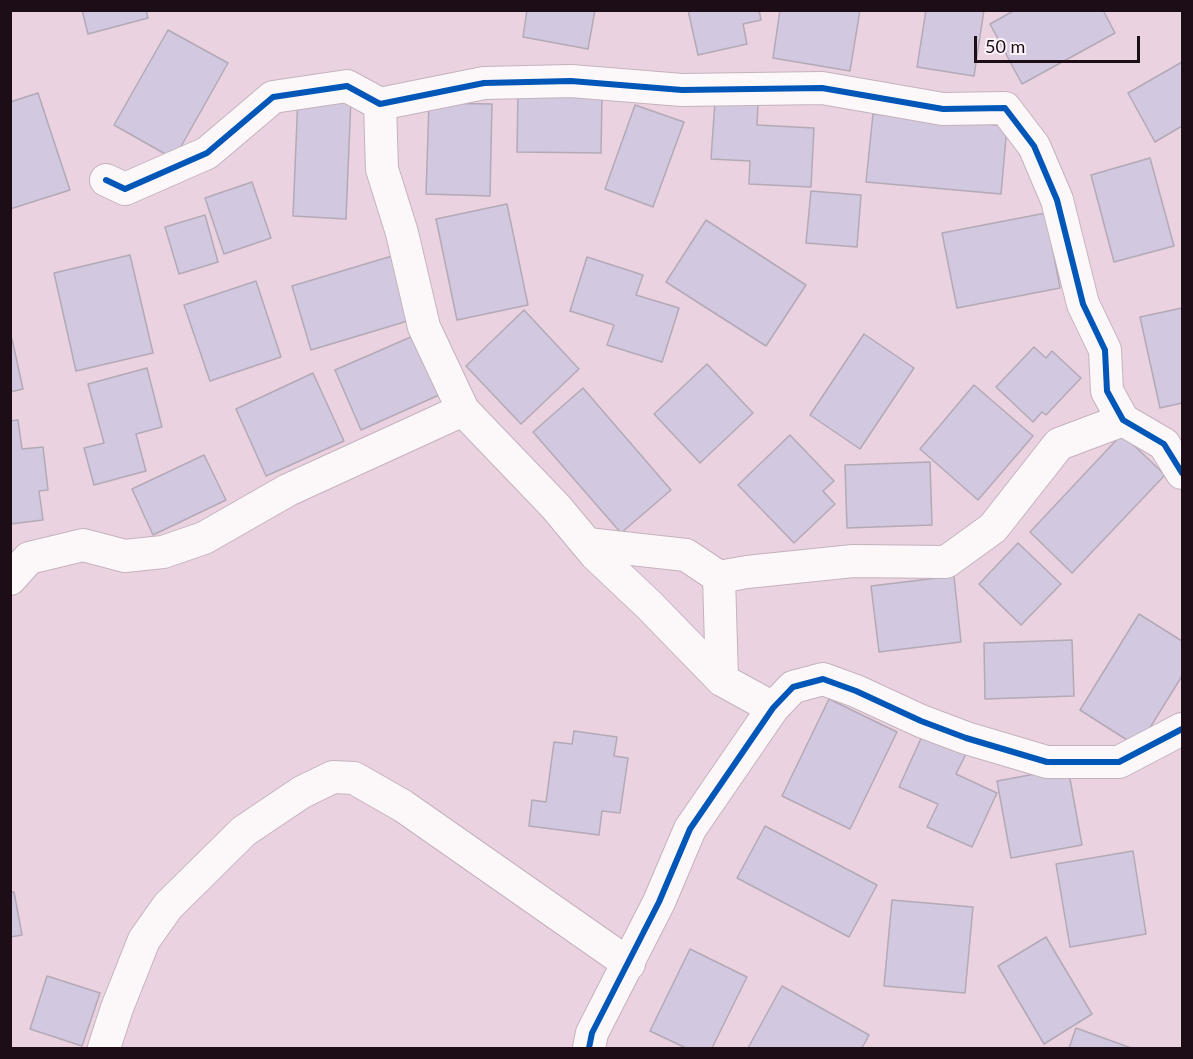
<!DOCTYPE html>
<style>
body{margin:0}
#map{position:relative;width:1193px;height:1059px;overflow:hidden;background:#ead2e0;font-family:Lato,sans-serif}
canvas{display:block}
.frame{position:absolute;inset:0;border:12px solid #1c0d16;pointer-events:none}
.scale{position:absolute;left:974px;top:36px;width:166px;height:27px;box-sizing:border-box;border:3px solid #1c0d16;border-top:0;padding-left:8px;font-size:18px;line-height:21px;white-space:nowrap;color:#1c0d16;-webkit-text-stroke:4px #fdf4f9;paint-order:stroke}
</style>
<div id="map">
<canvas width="1193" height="1059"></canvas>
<div class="frame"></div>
<div class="scale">50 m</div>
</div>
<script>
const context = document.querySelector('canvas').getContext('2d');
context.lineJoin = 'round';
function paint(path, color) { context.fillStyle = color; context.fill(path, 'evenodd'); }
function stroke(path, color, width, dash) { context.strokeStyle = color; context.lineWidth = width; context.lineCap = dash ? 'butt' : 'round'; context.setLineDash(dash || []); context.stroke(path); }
const building = new Path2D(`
 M 82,10 L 146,10 L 148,18 L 88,34 Z
 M 527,10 L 595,10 L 588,49 L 523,37 Z
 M 688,10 L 759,10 L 761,20 L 743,24 L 747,44 L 698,55 Z
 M 780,10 L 860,10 L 850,71 L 773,58 Z
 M 926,10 L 984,10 L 974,76 L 917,67 Z
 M 1015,10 L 1103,10 L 1115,33 L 1022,84 L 990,24 Z
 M 168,30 L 228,63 L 174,159 L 114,125 Z
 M 1182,62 L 1182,126 L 1155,142 L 1128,93 Z
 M 38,93 L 70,190 L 10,209 L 10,102 Z
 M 518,93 L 602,95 L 601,153 L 517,152 Z
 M 298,96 L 351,98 L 346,219 L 293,216 Z
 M 715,101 L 758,104 L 757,125 L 814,128 L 811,187 L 749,184 L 750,161 L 711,159 Z
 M 429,103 L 492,104 L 490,196 L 426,194 Z
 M 635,105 L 684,122 L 653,207 L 605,189 Z
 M 873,114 L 1007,126 L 1001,194 L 866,182 Z
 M 1150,158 L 1174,246 L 1114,262 L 1091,175 Z
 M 252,182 L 271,238 L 224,254 L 205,198 Z
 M 811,191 L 861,195 L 857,247 L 806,243 Z
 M 507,204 L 528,305 L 457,320 L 436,219 Z
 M 1046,213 L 1060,288 L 957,308 L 942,233 Z
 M 205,215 L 218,262 L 179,274 L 165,227 Z
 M 706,220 L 806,285 L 766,346 L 666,282 Z
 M 130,255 L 153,353 L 76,371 L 54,273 Z
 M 392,256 L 411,320 L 311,350 L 292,286 Z
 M 587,257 L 643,275 L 636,295 L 679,308 L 662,362 L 607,345 L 614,325 L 570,311 Z
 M 256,281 L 281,357 L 210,381 L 184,305 Z
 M 1182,308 L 1182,403 L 1160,408 L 1140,317 Z
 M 524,310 L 579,369 L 521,424 L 466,366 Z
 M 864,334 L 914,368 L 860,449 L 810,415 Z
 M 413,336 L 439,395 L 361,430 L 335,370 Z
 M 12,339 L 23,389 L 10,392 L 10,340 Z
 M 1034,347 L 1046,358 L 1052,351 L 1081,378 L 1046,415 L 1042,412 L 1033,422 L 996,387 Z
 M 707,364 L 753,413 L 700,463 L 654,414 Z
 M 147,368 L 162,427 L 136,434 L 146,471 L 94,485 L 84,448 L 104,443 L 88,384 Z
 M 313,373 L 344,441 L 266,476 L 236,409 Z
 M 974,385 L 1033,436 L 978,500 L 920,449 Z
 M 583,388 L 671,490 L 621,533 L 533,432 Z
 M 18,420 L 22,449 L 43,447 L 48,490 L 39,491 L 43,520 L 10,524 L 10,421 Z
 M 1122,434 L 1165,475 L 1072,573 L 1030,532 Z
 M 790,435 L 834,481 L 823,491 L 835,504 L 794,543 L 738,485 Z
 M 204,455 L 226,500 L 153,535 L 132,489 Z
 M 930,462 L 932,525 L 847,528 L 845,465 Z
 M 1018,543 L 1061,584 L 1021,625 L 979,584 Z
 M 954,576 L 961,642 L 879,652 L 871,586 Z
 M 1139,614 L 1182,641 L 1182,676 L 1138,747 L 1080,710 Z
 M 1072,640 L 1074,696 L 985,699 L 984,643 Z
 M 829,699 L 897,732 L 850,829 L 782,796 Z
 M 574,731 L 617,737 L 614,756 L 628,758 L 620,813 L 602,811 L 599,835 L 529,826 L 532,800 L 546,802 L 554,742 L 572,744 Z
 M 923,734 L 966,754 L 956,774 L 997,793 L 972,847 L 927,827 L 938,804 L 899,787 Z
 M 1068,768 L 1082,845 L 1011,858 L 997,781 Z
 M 765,826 L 877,885 L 849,937 L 737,878 Z
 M 1133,851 L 1146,934 L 1070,947 L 1056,864 Z
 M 10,892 L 14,892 L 22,935 L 10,937 Z
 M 892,900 L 973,907 L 965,993 L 884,986 Z
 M 1046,937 L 1092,1014 L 1044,1044 L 998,966 Z
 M 690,949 L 747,977 L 712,1048 L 686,1048 L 650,1031 Z
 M 47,976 L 100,993 L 82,1046 L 30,1029 Z
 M 782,986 L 869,1035 L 862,1048 L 748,1048 Z
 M 1076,1028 L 1131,1048 L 1069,1048 Z`);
paint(building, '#d2c8df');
stroke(building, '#b4a9b7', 1.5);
const minor = new Path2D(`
 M 380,104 L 382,169 L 402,233 L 424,327 L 463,410 L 556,507 L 596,555 L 648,604 L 722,680 L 773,708
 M 106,180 L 125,189 L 207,153 L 273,97 L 347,86 L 380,104 L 484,83 L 571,81 L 682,90 L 822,88 L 943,109 L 1005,108 L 1034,146 L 1057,200 L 1083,304 L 1105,350 L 1107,391 L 1123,420 L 1164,444 L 1182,473
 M 587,544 L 686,555 L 719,577 L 747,572 L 853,561 L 946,562 L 993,528 L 1059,444 L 1123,420
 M 719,577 L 722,680
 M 10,579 L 29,558 L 83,545 L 125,556 L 163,552 L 204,538 L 288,490 L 463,410
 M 104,1048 L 117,1008 L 144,940 L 168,906 L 244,831 L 302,792 L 333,777 L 354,778 L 403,806 L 629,964
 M 589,1048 L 592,1033 L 659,902 L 690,829 L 773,708 L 793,687 L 823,679 L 856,691 L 921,721 L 966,738 L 1047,762 L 1119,762 L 1182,729`);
stroke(minor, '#c5b2bd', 34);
stroke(minor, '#fcf8fa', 32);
stroke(new Path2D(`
 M 106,180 L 125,189 L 207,153 L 273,97 L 347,86 L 380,104 L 484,83 L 571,81 L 682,90 L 822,88 L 943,109 L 1005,108 L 1034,146 L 1057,200 L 1083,304 L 1105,350 L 1107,391 L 1123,420 L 1164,444 L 1182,473
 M 589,1048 L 592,1033 L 659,902 L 690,829 L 773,708 L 793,687 L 823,679 L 856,691 L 921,721 L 966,738 L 1047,762 L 1119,762 L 1182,729`), '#0057b8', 6);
</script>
